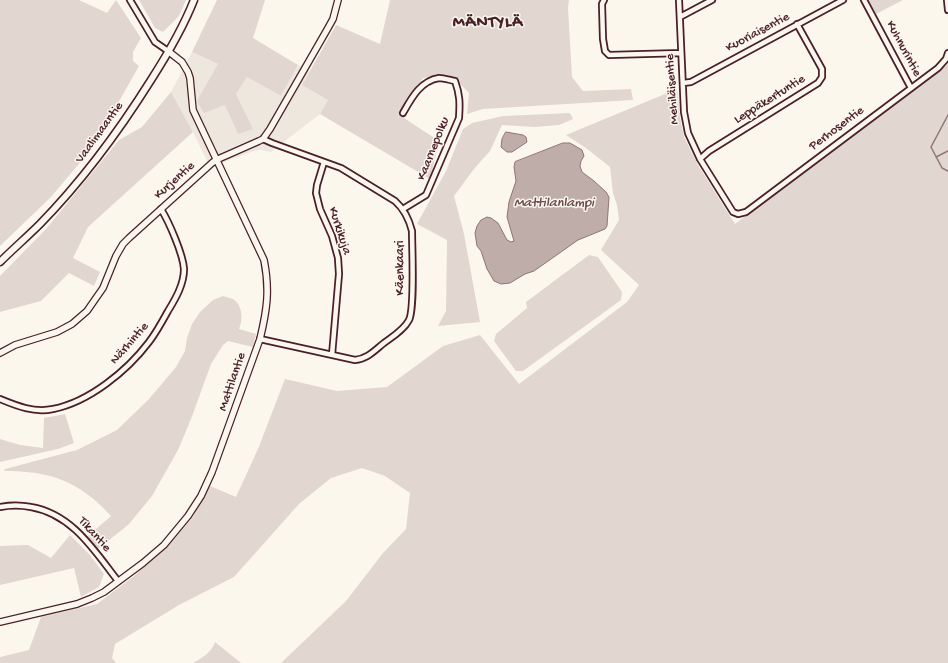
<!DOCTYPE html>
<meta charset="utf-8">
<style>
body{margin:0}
canvas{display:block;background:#fbf7ec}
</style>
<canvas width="948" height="663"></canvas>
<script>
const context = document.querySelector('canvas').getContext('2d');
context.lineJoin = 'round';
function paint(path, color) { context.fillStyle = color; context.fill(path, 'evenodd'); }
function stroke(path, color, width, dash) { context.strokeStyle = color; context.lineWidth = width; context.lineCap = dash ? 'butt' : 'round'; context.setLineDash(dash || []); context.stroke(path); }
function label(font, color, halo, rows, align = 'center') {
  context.font = font + ' "Gochi Hand",sans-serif'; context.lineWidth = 3; context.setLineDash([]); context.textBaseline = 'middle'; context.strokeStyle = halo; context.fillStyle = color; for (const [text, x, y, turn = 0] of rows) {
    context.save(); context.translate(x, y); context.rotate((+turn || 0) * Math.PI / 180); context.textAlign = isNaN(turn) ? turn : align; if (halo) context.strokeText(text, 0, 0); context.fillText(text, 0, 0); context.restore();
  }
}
paint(new Path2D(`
 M 192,52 L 218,64 L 225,105 L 252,129 L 236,94 L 247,77 L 281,96 L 298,65 L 309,72 L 302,85 L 328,100 L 320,114 L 271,152 L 261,150 L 254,151 L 210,167 L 193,132 L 171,92 Z`), '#eee7de');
paint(new Path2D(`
 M 0,0 L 79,0 L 107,13 L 116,0 L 141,38 L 133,52 L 133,61 L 139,66 L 100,135 L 83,159 L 51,197 L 0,246 Z
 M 139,0 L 186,0 L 179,16 L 163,32 L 155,28 Z
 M 217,0 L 265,0 L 253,38 L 298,65 L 281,96 L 247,77 L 236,94 L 253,129 L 238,134 L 225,105 L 204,113 L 197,101 L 218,64 L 192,52 Z
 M 390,0 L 569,0 L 568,8 L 572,77 L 583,91 L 631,89 L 633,100 L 483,109 L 467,114 L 469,93 C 451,74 449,75 423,78 L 398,114 L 439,141 L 430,179 L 320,114 L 328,100 L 302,85 L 336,25 L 380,44 Z
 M 868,0 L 903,0 L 876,14 Z
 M 948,63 L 948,663 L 281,663 L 346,601 L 383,553 L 406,529 L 410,493 L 385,476 L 362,468 L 331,478 L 299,504 L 234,577 L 179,605 L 115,644 L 112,658 L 116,663 L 0,663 L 0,657 L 29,650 L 41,617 L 97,604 L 134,576 L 170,544 L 193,517 L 210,486 L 236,497 L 258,449 L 285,379 L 337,391 L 387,387 L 443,346 L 480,335 L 519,384 L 627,302 L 639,285 L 601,250 L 619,220 L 617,205 L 613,193 L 610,167 L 586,148 L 566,135 L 677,89 L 680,118 L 684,137 L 698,165 L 735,224 L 947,65 Z
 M 171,92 L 193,132 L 88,227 L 73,258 L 100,272 L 94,286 L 69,273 L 41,301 L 0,312 L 0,276 L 46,229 L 119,140 L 142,127 Z
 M 570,113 L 573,119 L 559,125 L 535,127 L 502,125 L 490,151 L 474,169 L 454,196 L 464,234 L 480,322 L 438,326 L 446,311 L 447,240 L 417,224 L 446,171 L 463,129 L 472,123 L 503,116 Z
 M 589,255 L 598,257 L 622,292 L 621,300 L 523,371 L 516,371 L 494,341 L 496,334 L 527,308 L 526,302 Z
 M 223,296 C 226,297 230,298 233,299 C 243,305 243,321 239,329 L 256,334 L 253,347 L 228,341 L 223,345 L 211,364 L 191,419 L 178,450 L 152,496 L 129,524 L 98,549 L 88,536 L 111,516 C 79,481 51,471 4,471 L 5,469 L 77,450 L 117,430 L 149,399 L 176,367 L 185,351 L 187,338 L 192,324 L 200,312 L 213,300 Z
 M 65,414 L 74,443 L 58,449 L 0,462 L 0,439 L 20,445 L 43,448 L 44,418 Z
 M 70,535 L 90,555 L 104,574 L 99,587 L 81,597 L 74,568 L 0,585 L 0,546 L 28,545 L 51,558 Z
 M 215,642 L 241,663 L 193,663 C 202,658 212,652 215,642 Z`), '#e2d7d0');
const water = new Path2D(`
 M 506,132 L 523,135 L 526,137 L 527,142 L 512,152 L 507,152 L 501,147 L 502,139 Z
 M 563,143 L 570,143 L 582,150 L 584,156 L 581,161 L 580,166 L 582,172 L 594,181 L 606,192 L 609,197 L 607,226 L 605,229 L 578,240 L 534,271 L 525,274 L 510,283 L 501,284 L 494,281 L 487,269 L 481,251 L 477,246 L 475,233 L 477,226 L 481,220 L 487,217 L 491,218 L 498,223 L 507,240 L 511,242 L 514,241 L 507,217 L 509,202 L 516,181 L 514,167 L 515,162 Z`);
paint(water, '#bfadaa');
stroke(water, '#907477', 1);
stroke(new Path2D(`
 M 948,115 L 931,147 L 942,168 L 948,171
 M 936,157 L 948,151`), '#907477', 1.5);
const minor = new Path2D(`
 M 130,0 L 155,42 L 168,51
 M 604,0 L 602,4 L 603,39 L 605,51 L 609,55 L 681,53
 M 679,0 L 684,112 L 688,133 L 700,159 L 733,212 L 738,214 L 746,212 L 938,68 L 946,59 L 948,53
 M 864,0 L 911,88
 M 947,0 L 948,10
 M 680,17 L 712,0
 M 683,83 L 691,82 L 843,0
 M 403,113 C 411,99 420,81 439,78 C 443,78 450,80 455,81 C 460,95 460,103 459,118 L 426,195 L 403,209
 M 700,159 L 709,151 L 818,83 L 822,77 L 822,69 L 797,24
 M 324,162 L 317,185 L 316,193 L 320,209 L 332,236 L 338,258 L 339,274 L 332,355
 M 260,339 L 355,360 C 367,359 374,351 384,343 C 392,337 404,330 409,320 C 415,308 412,248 412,231 C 409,219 404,209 395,201 L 341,168 L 272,143 L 263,139
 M 0,399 C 17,406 34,413 53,409 C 89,402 127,371 149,342 C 156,333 162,322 168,311 C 176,298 184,284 184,269 C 183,254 169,222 161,209
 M 0,507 C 10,505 21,505 31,507 C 72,514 94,550 118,581`);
const tertiary = new Path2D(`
 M 0,353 L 15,345 L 57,332 L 72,324 L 87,311 L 103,288 L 116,256 L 123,244 L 129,238 L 212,163 L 216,160 L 259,141 L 263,139 L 270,129 L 328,28 L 333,19 L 338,0
 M 0,622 L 77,604 L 92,598 L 104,592 L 143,563 L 164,545 L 188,516 L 201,496 L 212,472 L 260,339 C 267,310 270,290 264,260 L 193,110 L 190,78 L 188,72 L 182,62 L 168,51`);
const secondary = new Path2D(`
 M 0,262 C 13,249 27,237 40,224 C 82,181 119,131 151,80 C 167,55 183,28 194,0`);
stroke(minor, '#4a1f2b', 8);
stroke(tertiary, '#4a1f2b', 8);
stroke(secondary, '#4a1f2b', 9);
stroke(minor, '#fbf7ec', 4.5);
stroke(tertiary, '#fbf7ec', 5.5);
stroke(secondary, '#fbf7ec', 6);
label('13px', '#4a1f2b', '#fbf7ec', [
 ["Kuoriaisentie",758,33,-28],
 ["Kuhnurintie",903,49,62],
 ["Mehiläisentie",673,89,-94],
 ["Leppäkertuntie",770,100,-32],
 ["Perhosentie",837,129,-37],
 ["Vaalimaantie",100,133,-54],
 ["Kaarnepolku",434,149,-68],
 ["Kurjentie",175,181,-42],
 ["Kurkikuja",339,231,72],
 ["Käenkaari",401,268,-90],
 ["Närhintie",130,344,-49],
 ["Mattilantie",233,382,-71],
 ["Tikantie",94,535,48]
]);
label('italic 14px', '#6d4a51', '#fbf7ec', [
 ["Mattilanlampi",554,204]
]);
context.letterSpacing = '1px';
label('bold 17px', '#4a1f2b', '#fbf7ec', [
 ["MÄNTYLÄ",488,23]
]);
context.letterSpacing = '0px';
</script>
